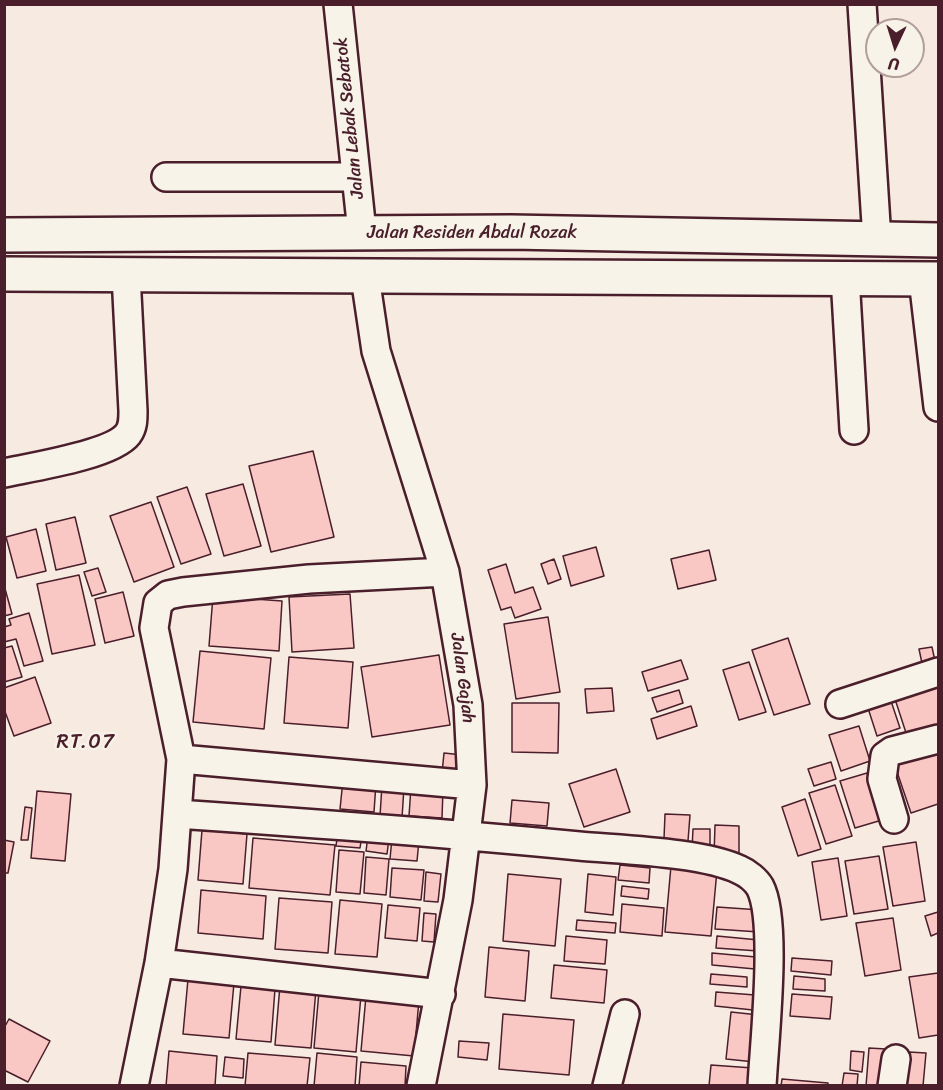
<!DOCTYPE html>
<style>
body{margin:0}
#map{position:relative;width:943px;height:1090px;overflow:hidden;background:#f7eae1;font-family:Sriracha,sans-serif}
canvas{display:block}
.frame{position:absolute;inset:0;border:6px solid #4a1f2b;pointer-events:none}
.north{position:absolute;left:865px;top:18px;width:60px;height:60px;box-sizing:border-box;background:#f7f3e8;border:2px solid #b29e9c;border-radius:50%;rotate:184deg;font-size:16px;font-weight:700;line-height:24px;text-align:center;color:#4a1f2b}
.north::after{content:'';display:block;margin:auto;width:21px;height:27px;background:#4a1f2b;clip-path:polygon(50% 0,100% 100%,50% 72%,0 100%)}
</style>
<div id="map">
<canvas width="943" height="1090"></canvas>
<div class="frame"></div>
<div class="north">U</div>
</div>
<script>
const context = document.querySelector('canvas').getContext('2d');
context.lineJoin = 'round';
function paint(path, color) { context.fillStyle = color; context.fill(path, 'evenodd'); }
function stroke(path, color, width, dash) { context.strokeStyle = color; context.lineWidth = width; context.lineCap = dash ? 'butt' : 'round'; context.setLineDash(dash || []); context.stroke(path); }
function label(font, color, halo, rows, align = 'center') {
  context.font = font + ' Sriracha,sans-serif'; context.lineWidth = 4.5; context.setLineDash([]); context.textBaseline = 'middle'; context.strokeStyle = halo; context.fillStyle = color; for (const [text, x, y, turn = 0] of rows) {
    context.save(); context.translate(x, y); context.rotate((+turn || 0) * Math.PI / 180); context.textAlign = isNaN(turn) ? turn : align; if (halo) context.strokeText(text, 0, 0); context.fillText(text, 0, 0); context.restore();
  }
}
const building = new Path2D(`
 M 313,451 L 334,537 L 271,552 L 249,466 Z
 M 243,484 L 261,546 L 224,556 L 206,494 Z
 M 187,487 L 211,554 L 181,564 L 157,497 Z
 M 151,502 L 174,567 L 134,582 L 110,516 Z
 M 75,517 L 86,563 L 56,570 L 46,524 Z
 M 36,529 L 46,571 L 17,578 L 6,537 Z
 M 596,547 L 604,576 L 571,586 L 563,556 Z
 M 709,550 L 716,580 L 678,589 L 671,559 Z
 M 554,559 L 561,579 L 548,584 L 541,564 Z
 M 506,564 L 515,593 L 533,587 L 541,609 L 515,618 L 511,607 L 501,610 L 488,570 Z
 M 98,568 L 106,592 L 92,596 L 84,572 Z
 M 79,575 L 95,645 L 52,654 L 37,584 Z
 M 4,585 L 12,614 L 4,616 Z
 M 123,592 L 134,636 L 105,643 L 95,599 Z
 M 350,594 L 354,648 L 292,652 L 289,597 Z
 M 213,596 L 282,601 L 279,651 L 209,646 Z
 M 29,613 L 43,661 L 24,666 L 16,639 L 4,642 L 4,627 L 11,625 L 9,619 Z
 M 548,617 L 560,692 L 516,699 L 504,624 Z
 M 788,638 L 810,704 L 774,715 L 752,650 Z
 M 12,646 L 22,677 L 4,682 L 4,648 Z
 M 932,647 L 936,666 L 923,668 L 919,649 Z
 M 200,651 L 271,658 L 264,729 L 193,722 Z
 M 439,655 L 450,725 L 372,737 L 361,667 Z
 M 289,657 L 353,662 L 348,728 L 284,723 Z
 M 681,660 L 688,679 L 648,691 L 642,672 Z
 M 749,662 L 766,712 L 739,720 L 723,670 Z
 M 35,677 L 51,723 L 14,736 L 4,709 L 4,688 Z
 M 938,685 L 938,729 L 908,739 L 895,699 Z
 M 612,688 L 614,711 L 587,713 L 585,689 Z
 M 679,690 L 683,703 L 657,712 L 652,698 Z
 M 890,698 L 900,728 L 877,736 L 867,705 Z
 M 512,703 L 559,703 L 558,753 L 512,752 Z
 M 691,706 L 697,726 L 657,739 L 651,719 Z
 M 859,726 L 870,761 L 841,771 L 829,735 Z
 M 938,742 L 938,804 L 911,813 L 892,757 Z
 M 444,753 L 463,755 L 462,775 L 442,773 Z
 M 831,762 L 836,779 L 814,786 L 808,769 Z
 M 616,769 L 630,812 L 584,827 L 569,784 Z
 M 867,773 L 882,820 L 855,828 L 840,781 Z
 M 343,780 L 376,783 L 374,812 L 340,809 Z
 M 382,785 L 404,787 L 402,818 L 380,816 Z
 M 835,785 L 852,836 L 826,844 L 809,793 Z
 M 411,787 L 443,789 L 442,818 L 409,816 Z
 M 37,791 L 71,794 L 65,861 L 31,858 Z
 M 805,799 L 821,849 L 798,856 L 782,807 Z
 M 512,800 L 549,803 L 547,826 L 510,823 Z
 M 25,807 L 32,808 L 28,840 L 21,840 Z
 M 665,814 L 690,815 L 688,841 L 664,839 Z
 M 715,825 L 739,826 L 739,856 L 714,856 Z
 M 693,829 L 710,829 L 710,849 L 692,849 Z
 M 202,830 L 247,834 L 243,884 L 198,880 Z
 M 338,832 L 362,835 L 360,848 L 336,846 Z
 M 368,836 L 389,839 L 387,854 L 366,851 Z
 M 253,838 L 335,845 L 330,895 L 249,888 Z
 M 392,838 L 419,840 L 417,861 L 390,859 Z
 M 4,840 L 14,842 L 8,873 L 4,873 Z
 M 916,842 L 925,901 L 893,906 L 883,847 Z
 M 339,850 L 364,852 L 360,894 L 336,892 Z
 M 879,856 L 888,909 L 854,914 L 845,861 Z
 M 366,857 L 389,859 L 386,895 L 364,893 Z
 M 838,858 L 847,916 L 821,920 L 812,862 Z
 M 620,865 L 650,868 L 649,883 L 618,880 Z
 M 671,866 L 717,870 L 711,936 L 665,932 Z
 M 392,868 L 424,870 L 421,900 L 390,897 Z
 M 426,872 L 441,874 L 438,902 L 424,901 Z
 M 508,874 L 561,879 L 555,946 L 503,941 Z
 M 588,874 L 616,877 L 613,915 L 585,912 Z
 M 622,886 L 649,889 L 648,899 L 621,896 Z
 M 201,890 L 266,896 L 263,939 L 198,933 Z
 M 279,898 L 332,902 L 328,953 L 275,949 Z
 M 340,900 L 382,904 L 377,957 L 335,954 Z
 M 622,904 L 664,908 L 662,936 L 620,932 Z
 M 388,905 L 420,908 L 417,941 L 385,938 Z
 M 717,907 L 761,910 L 759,932 L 715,929 Z
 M 938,912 L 938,933 L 931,936 L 925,916 Z
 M 424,913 L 436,914 L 434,942 L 422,941 Z
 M 893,918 L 901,970 L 865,976 L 856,923 Z
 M 577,920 L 616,923 L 615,933 L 576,930 Z
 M 566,936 L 607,940 L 605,964 L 564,961 Z
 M 717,936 L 759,940 L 758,951 L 716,948 Z
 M 489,947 L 529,951 L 525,1001 L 485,997 Z
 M 712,953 L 756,957 L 755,969 L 712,965 Z
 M 792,958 L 832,961 L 831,975 L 791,971 Z
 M 554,965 L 607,970 L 604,1003 L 551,998 Z
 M 938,973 L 938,1035 L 919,1038 L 909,977 Z
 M 711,974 L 747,977 L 747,987 L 710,984 Z
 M 794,976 L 825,979 L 825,991 L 793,989 Z
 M 188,979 L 234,983 L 229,1038 L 183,1034 Z
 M 280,985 L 316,989 L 311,1048 L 275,1045 Z
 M 241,986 L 275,989 L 271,1042 L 236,1039 Z
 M 319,991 L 361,995 L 356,1052 L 314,1048 Z
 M 716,992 L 755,995 L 753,1010 L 715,1006 Z
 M 792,994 L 832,997 L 830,1019 L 790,1016 Z
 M 366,996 L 419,1000 L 414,1056 L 361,1051 Z
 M 731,1012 L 759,1015 L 755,1062 L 726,1059 Z
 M 503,1014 L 574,1020 L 569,1075 L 499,1069 Z
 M 9,1019 L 50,1041 L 28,1082 L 4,1070 L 4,1028 Z
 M 459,1041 L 489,1043 L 487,1060 L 458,1057 Z
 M 869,1048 L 886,1049 L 883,1086 L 866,1086 Z
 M 169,1051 L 217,1056 L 215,1086 L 166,1086 Z
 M 851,1051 L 864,1052 L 862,1072 L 850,1070 Z
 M 909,1052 L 926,1053 L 923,1086 L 906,1086 Z
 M 248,1053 L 310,1058 L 307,1086 L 245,1086 Z
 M 317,1053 L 357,1057 L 355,1086 L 314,1086 Z
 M 225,1057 L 244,1059 L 243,1078 L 223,1076 Z
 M 361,1062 L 406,1066 L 405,1086 L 359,1086 Z
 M 711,1065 L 753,1068 L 751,1086 L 709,1086 Z
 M 844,1073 L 858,1074 L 857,1086 L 842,1086 Z
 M 782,1079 L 828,1083 L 828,1086 L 781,1086 Z`);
paint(building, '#f9c8c5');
stroke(building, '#4a1f2b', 1.5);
const minor = new Path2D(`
 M 338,4 L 362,232
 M 862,4 L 877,240
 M 166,177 L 356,177
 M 365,277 L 376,351 L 445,572 L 468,705 L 472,785 L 458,900 L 421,1086
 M 845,277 L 854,430
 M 923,279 L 938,407
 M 4,473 C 32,467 112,455 128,434 C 133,427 133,420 133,411 L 126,275
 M 840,704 L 938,672
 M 181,759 L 472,785
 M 177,814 C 311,823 445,833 579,846 C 622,850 703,852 740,870 C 747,873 756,880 760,887 C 778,921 764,1043 762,1086
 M 894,819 L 882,779 L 885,756 L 892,751 L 938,739
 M 159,963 L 441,994
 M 134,1086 L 159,963 L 173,869 L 181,759 L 154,628 L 158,603 L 168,595 L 183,592 L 309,579 L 445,572
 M 607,1086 L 625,1014
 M 892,1086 L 896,1059`);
const highway = new Path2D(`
 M 4,235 L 511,232 L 938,240
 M 4,274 L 938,279`);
stroke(minor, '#4a1f2b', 32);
stroke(highway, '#4a1f2b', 38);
stroke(minor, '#f7f3e8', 27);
stroke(highway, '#f7f3e8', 33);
label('18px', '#4a1f2b', '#f7f3e8', [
 ["Jalan Lebak Sebatok",350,118,-96],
 ["Jalan Residen Abdul Rozak",472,233],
 ["Jalan Gajah",462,678,82]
]);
context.letterSpacing = '1.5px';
label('20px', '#4a1f2b', '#f7f3e8', [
 ["RT.07",86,743]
]);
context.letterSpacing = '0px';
</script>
